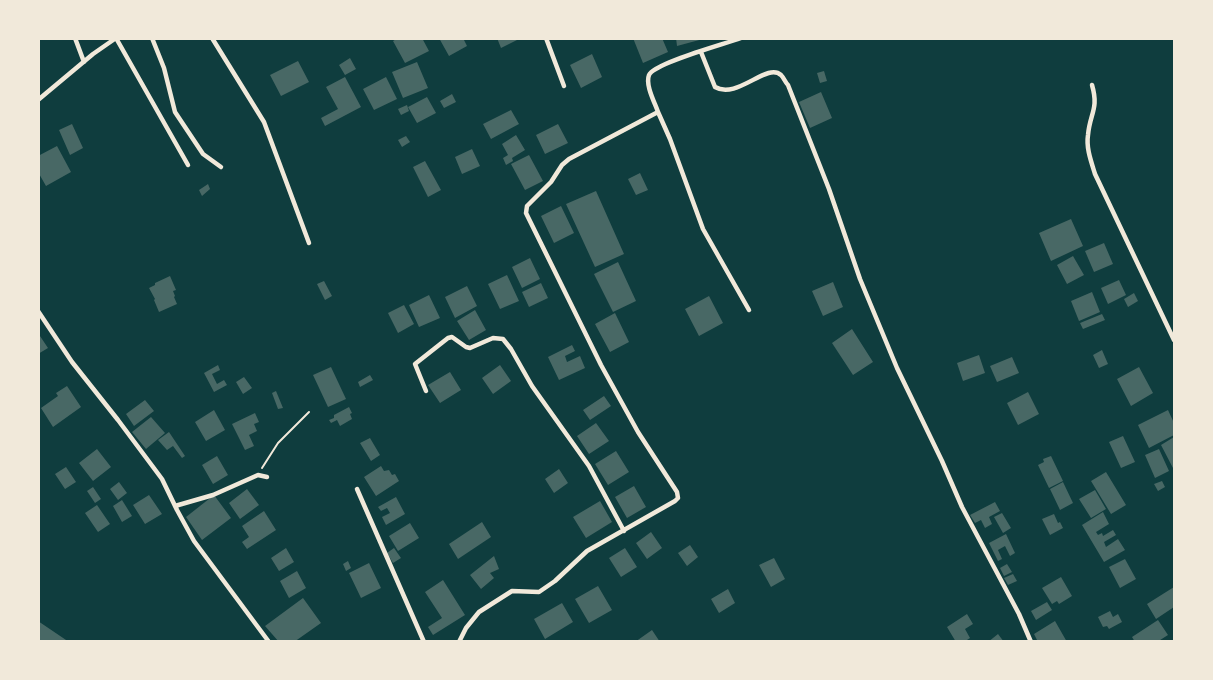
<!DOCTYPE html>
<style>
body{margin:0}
#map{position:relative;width:1213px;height:680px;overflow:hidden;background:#0f3d3e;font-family:Rubik,sans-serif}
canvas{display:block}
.frame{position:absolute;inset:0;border:40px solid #f1e9da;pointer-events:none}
</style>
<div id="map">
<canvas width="1213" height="680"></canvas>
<div class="frame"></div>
</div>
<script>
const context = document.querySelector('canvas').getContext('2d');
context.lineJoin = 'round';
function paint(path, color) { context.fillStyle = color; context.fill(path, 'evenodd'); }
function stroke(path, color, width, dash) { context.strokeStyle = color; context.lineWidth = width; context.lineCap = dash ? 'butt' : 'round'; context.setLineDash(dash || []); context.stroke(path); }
paint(new Path2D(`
 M 398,38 L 422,38 L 429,51 L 405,63 L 393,41 Z
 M 439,38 L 463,38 L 467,46 L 449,56 Z
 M 497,38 L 521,38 L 501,48 Z
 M 633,38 L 662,38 L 668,52 L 643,63 Z
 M 676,38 L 703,38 L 703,39 L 677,46 Z
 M 592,54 L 602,77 L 581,88 L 570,65 Z
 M 350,58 L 356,69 L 345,75 L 339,65 Z
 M 298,61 L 309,82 L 281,96 L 270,75 Z
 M 417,62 L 428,88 L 403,98 L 392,72 Z
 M 824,71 L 827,81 L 820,83 L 817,73 Z
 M 345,77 L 361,107 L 325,126 L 321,118 L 338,109 L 326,87 Z
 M 386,77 L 397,99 L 374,110 L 363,89 Z
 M 821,92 L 832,118 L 810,128 L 799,102 Z
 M 452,94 L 456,102 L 444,108 L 440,101 Z
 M 427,97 L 436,113 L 417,123 L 408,107 Z
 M 407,105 L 409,111 L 401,115 L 398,109 Z
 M 511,110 L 519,124 L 491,139 L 483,124 Z
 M 72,124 L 83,148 L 70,155 L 59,130 Z
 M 558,124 L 568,143 L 545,154 L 536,135 Z
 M 516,135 L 525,150 L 512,158 L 513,161 L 506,165 L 503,158 L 508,155 L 502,144 Z
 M 406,136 L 410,142 L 402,147 L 398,140 Z
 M 57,146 L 71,172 L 46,186 L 38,172 L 38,156 Z
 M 472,149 L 480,166 L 462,174 L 455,157 Z
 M 529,155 L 543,181 L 525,190 L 511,164 Z
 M 425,161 L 441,190 L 428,197 L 413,167 Z
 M 640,173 L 648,190 L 636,195 L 628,179 Z
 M 208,184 L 210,189 L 202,196 L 199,190 Z
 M 596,191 L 624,254 L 595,267 L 566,204 Z
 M 561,206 L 574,233 L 554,243 L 541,216 Z
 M 1071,219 L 1083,246 L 1051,261 L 1039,233 Z
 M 1104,243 L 1113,264 L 1094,272 L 1085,251 Z
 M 1073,256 L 1084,275 L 1067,284 L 1057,265 Z
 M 530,258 L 540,279 L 522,288 L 512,267 Z
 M 618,262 L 636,301 L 613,312 L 594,274 Z
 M 507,275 L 519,301 L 500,309 L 488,284 Z
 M 170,276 L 176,290 L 173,291 L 175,296 L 174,297 L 177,304 L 159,312 L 154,300 L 155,299 L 149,288 L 155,285 L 155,283 Z
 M 1119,280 L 1126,295 L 1108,304 L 1101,288 Z
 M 324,281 L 332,296 L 325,300 L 317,284 Z
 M 833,282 L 843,307 L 823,316 L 812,291 Z
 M 541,283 L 548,298 L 529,307 L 522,292 Z
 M 467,286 L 477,306 L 455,318 L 445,297 Z
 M 1092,292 L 1100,312 L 1079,321 L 1071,301 Z
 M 1134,293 L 1138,301 L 1128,307 L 1124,299 Z
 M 429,295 L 440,318 L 419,327 L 409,305 Z
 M 709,296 L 723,323 L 699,336 L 685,309 Z
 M 404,305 L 414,324 L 398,333 L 388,313 Z
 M 475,310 L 486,330 L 469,340 L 457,321 Z
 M 615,313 L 629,342 L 610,352 L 595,324 Z
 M 1102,314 L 1105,320 L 1083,329 L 1080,323 Z
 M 852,329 L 873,362 L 853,375 L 832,343 Z
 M 38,333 L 48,348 L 38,354 Z
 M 572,345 L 575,351 L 565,356 L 567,362 L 580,356 L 585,368 L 559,380 L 548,357 Z
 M 1102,350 L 1108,364 L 1099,368 L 1093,355 Z
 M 979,355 L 985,373 L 963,381 L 957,363 Z
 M 1012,357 L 1019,373 L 997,382 L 990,366 Z
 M 218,365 L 220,370 L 212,374 L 217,384 L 224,380 L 227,385 L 214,392 L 204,373 Z
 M 500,365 L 511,381 L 493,394 L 482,378 Z
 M 331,367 L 346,399 L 328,407 L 313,375 Z
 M 1139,367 L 1153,393 L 1131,406 L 1117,379 Z
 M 450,372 L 461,390 L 440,403 L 428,385 Z
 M 370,375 L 373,380 L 360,387 L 358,382 Z
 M 244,377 L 252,388 L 243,394 L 236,382 Z
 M 67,386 L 81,407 L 53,427 L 41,408 L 58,396 L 56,393 Z
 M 276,391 L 283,408 L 278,409 L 272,393 Z
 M 1028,392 L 1039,414 L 1018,425 L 1007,403 Z
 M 604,396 L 611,406 L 590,420 L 583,410 Z
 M 145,400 L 154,411 L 134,426 L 126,414 Z
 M 349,407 L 352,413 L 350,414 L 352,419 L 340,426 L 337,420 L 331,423 L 329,420 L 334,418 L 334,415 Z
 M 214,410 L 225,430 L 206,441 L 195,422 Z
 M 1168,410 L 1174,423 L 1174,435 L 1149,448 L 1138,425 Z
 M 255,413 L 259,422 L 254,424 L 257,431 L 249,435 L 254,446 L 245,450 L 232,424 Z
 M 151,417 L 165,433 L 146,449 L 132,432 Z
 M 596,423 L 609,441 L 589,454 L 577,436 Z
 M 169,432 L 185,456 L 182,458 L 173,446 L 167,450 L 158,440 Z
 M 1123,436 L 1135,462 L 1121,468 L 1109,442 Z
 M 1174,437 L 1174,470 L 1161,445 Z
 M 370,438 L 380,455 L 371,461 L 360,443 Z
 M 97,449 L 111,467 L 93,481 L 79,463 Z
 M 1159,449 L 1169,471 L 1155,478 L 1145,455 Z
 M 616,451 L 629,472 L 608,485 L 595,464 Z
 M 217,456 L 228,475 L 213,484 L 202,465 Z
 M 1051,456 L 1063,481 L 1049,488 L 1038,465 L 1044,462 L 1043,459 Z
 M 381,466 L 384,471 L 389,470 L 392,475 L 395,474 L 399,481 L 376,496 L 364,477 Z
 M 66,467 L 76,482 L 65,489 L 55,474 Z
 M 559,469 L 568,483 L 554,493 L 545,479 Z
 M 1106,472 L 1126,505 L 1111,514 L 1091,481 Z
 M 1162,481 L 1165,487 L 1158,491 L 1154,484 Z
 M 119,482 L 127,493 L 118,500 L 110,489 Z
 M 1063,482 L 1073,503 L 1060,510 L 1050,489 Z
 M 634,486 L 646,507 L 627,518 L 615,497 Z
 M 93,487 L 101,499 L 95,503 L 87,491 Z
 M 247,489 L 259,505 L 240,519 L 229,503 Z
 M 1095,490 L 1106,509 L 1091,518 L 1079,499 Z
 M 149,495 L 162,514 L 145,524 L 133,505 Z
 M 214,495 L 231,518 L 202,540 L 186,517 Z
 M 396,497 L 405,514 L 386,525 L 382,517 L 390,513 L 387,508 L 381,511 L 378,507 Z
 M 122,500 L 132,516 L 122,522 L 113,506 Z
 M 600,501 L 612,522 L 586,538 L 573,517 Z
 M 995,502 L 1000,511 L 989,517 L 992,524 L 985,528 L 981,520 L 975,523 L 970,515 Z
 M 97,505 L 110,524 L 98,532 L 85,513 Z
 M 264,511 L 276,530 L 247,549 L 242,542 L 249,537 L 242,526 Z
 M 1103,512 L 1109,524 L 1096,532 L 1098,535 L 1102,533 L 1103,536 L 1113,530 L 1116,535 L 1104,542 L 1106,547 L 1118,539 L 1125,550 L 1104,562 L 1082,525 Z
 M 1002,513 L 1011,528 L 1003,533 L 994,517 Z
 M 1054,514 L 1058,523 L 1060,522 L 1063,528 L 1050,535 L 1042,519 Z
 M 482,522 L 491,537 L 458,559 L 449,544 Z
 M 410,523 L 419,538 L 398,551 L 389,536 Z
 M 651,532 L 662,548 L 647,559 L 636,543 Z
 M 1006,534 L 1015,553 L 1010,556 L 1005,546 L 998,550 L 1002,559 L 998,561 L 989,543 Z
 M 690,545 L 698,557 L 687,566 L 678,553 Z
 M 286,548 L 294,562 L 279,571 L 271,558 Z
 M 394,548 L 401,558 L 393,563 L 387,553 Z
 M 625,548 L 637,567 L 621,577 L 609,558 Z
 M 494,556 L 499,569 L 490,573 L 494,578 L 481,589 L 470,575 Z
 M 774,558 L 785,579 L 771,587 L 759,565 Z
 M 1125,559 L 1136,579 L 1120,588 L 1109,567 Z
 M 348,561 L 351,568 L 346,571 L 343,564 Z
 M 369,563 L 381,588 L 361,598 L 349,573 Z
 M 1007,564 L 1012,572 L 1004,576 L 1000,568 Z
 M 297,571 L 306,588 L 289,598 L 280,581 Z
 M 1013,574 L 1017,581 L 1008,585 L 1004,578 Z
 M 1061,577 L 1072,596 L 1059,604 L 1057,601 L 1052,604 L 1042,588 Z
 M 443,580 L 465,615 L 433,635 L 428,627 L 442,618 L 425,592 Z
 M 598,586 L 612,610 L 589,623 L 575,599 Z
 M 1174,587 L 1174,607 L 1156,619 L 1147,604 Z
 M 728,589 L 735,603 L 719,613 L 711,599 Z
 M 303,598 L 321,623 L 294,642 L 279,642 L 265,626 Z
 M 1047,602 L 1052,610 L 1036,620 L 1031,611 Z
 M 562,603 L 573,622 L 545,639 L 534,619 Z
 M 1110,611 L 1113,617 L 1118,614 L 1122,622 L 1109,629 L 1107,626 L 1103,627 L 1098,617 Z
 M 967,614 L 973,624 L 965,629 L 970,638 L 964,642 L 956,642 L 947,627 Z
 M 1158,620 L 1168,635 L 1157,642 L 1135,642 L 1132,637 Z
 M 38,621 L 69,642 L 38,642 Z
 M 1055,621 L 1067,642 L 1038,642 L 1034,634 Z
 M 652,630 L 660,642 L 635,642 Z
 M 998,634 L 1004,642 L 988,642 Z`), '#486865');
stroke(new Path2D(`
 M 262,468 L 278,443 L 309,412`), '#f1e9da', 2);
stroke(new Path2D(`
 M 75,38 L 84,62
 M 116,38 L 188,165
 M 152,38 L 164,68 L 175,112 L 203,154 L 221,167
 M 212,38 L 264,122 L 309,243
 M 546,38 L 564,86
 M 701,52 L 715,87 C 737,100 767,62 781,75 C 784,78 785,82 788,85 L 829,189 L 860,279 L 897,368 L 942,461 L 962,507 L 1019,614 L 1031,642
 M 1092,85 C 1099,109 1090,113 1088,135 C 1086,148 1091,161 1095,174 L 1174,340
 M 38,100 L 93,54 L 116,38
 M 658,112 L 670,139 L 703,229 L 749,310
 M 38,311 L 72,362 L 118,420 L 162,479 L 177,510 L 194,541 L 269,642
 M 426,391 L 415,364 L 448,338 L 452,337 L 466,347 L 470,348 L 493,338 L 503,339 L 511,349 L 532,386 L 589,466 L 624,531
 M 357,489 L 424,642
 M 175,506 L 213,495 L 258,475 L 267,477
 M 459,642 L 466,628 L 479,612 L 512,591 L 539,592 L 555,581 L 587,551 L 675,501 L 678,498 L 677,492 L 638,432 L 601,365 L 526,213 L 527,206 L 551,182 L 562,165 L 569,159 L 658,112 C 655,103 645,85 649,75 C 654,63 725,44 741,38`), '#f1e9da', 4.5);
</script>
